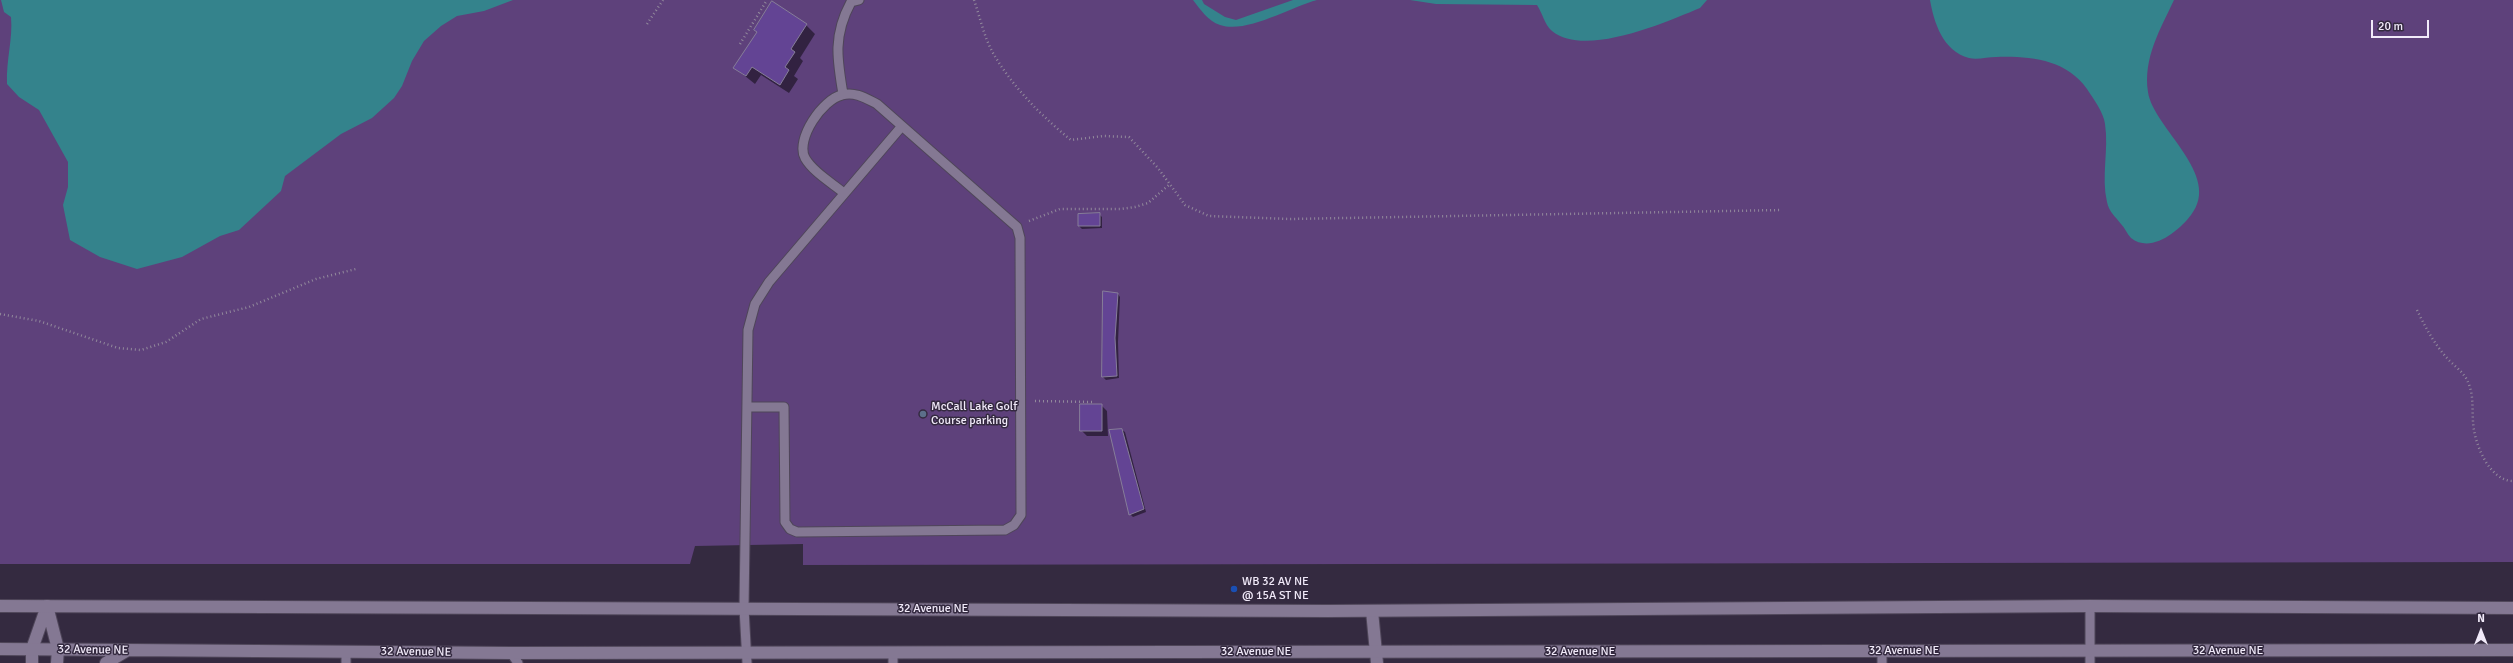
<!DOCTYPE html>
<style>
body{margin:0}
#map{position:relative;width:2513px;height:663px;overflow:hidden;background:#342a40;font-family:Signika,sans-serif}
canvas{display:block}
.north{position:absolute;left:2461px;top:611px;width:40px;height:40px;-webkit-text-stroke:3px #342a40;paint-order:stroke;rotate:0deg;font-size:11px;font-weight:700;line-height:16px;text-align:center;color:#f1eaf9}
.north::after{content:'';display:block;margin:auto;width:14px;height:18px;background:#f1eaf9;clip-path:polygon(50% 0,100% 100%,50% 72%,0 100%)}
.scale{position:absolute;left:2371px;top:20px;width:58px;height:18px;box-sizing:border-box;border:2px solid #f1eaf9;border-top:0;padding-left:5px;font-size:12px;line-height:14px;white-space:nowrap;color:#f1eaf9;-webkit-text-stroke:3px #342a40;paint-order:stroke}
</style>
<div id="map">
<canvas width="2513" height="663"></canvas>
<div class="north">N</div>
<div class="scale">20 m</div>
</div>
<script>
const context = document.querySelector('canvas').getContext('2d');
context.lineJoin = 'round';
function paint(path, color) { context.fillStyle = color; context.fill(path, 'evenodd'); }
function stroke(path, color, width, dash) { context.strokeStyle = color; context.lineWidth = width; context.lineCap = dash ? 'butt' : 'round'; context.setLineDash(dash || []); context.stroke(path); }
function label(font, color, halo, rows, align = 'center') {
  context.font = font + ' Signika,sans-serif'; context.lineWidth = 3; context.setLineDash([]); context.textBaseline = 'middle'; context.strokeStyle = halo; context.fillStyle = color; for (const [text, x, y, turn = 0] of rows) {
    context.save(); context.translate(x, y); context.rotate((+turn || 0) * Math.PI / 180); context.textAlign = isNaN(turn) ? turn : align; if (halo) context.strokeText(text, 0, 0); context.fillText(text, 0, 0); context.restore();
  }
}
paint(new Path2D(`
 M 0,0 L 2513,0 L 2513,562 L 803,565 L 803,544 L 695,546 L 690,564 L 0,564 Z`), '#5e417b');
paint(new Path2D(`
 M 1,0 L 513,0 L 484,11 L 457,16 L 441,26 L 424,41 L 412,61 L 402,86 L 394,98 L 372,118 L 341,134 L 285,176 L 281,191 L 239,230 L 220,236 L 182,257 L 137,269 L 100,257 L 70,240 L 63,205 L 68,187 L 68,162 L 39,110 L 19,97 L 7,84 C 6,60 13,39 11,17 L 4,12 Z
 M 1193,0 L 1202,0 L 1204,4 L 1225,17 L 1236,20 L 1293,0 L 1317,0 C 1290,7 1247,34 1220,25 C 1208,21 1200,9 1193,0 Z
 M 1410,0 L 1707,0 L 1700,8 C 1666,22 1585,58 1552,31 C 1544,24 1543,14 1537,5 L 1436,4 Z
 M 1930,0 L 2174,0 C 2160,30 2143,58 2148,92 C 2153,128 2223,175 2191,215 C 2179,231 2151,254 2131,238 C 2127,234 2125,228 2121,224 C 2115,216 2109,212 2107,202 C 2101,176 2109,150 2105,124 C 2104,113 2093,98 2087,89 C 2066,59 2029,56 1996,57 C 1988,57 1977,60 1969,58 C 1943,51 1934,23 1930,0 Z`), '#34838c');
paint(new Path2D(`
 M 806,25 L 815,34 L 800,58 L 803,61 L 794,76 L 798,79 L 789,93 L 761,75 L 755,84 L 735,68 Z
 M 1099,214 L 1102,217 L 1102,228 L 1082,229 L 1079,226 Z
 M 1104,292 L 1118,294 L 1120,297 L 1118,342 L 1119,378 L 1106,380 L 1103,377 Z
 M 1101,405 L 1107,411 L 1108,436 L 1087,436 L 1081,430 Z
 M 1122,430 L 1125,432 L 1146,512 L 1133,517 L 1130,514 Z`), '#0007');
const building = new Path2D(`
 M 772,1 L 807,24 L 791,49 L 795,52 L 785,67 L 789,70 L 780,85 L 752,67 L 746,76 L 733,68 L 757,32 L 754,30 Z
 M 1100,213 L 1100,226 L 1078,226 L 1078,214 Z
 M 1103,291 L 1118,293 L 1115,338 L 1117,376 L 1102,377 Z
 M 1080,404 L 1102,404 L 1102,431 L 1080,431 Z
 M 1122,429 L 1144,509 L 1129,515 L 1109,430 Z`);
paint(building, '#634494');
stroke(building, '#867d99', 1);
const service = new Path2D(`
 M 843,94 C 837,59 833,35 851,2 L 859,0
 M 747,407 L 784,407 L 785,522 L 790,529 L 797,532 L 1005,530 L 1014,525 L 1021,515 L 1020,238 L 1017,227 L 877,104 C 867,99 855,91 842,95 C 823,99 795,139 805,158 C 813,172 832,183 844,193
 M 2090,606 L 2090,663
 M 346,651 L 346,663
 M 1882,651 L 1882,663
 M 511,653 L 518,663
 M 747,663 L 744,608 L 748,330 L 755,304 L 769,282 L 902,126
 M 893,663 L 893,653`);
const minor = new Path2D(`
 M 1372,611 L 1377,663`);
const tertiary = new Path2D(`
 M 47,606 L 58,649 L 57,663
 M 32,663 L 32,649 L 47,606`);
const secondary = new Path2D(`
 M 0,606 L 1328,611 L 2090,606 L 2513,608
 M 0,649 L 511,653 L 2513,650
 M 106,663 L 126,651`);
stroke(service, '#4f4659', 11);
stroke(minor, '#4f4659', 14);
stroke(tertiary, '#4f4659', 14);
stroke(secondary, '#4f4659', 14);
stroke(new Path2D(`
 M 974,0 C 980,17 984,37 993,53 C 1012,86 1041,116 1071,140 L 1103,136 L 1129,137 L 1158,168 L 1185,205 L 1209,216 L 1290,219 L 1782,210
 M 647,24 L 663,0
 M 740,44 L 767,0
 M 1029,221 L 1060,209 L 1121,209 L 1135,207 L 1148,203 L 1170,184
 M 2417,310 C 2425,327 2434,343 2446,357 C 2453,365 2464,372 2468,382 C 2475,398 2471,413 2474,430 C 2477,449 2491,481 2513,481
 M 0,314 L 39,321 L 118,348 L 141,350 L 166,342 L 201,319 L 249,307 L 316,279 L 356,269
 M 1035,401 L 1093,402`), '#92899c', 2.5, [1, 3]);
stroke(service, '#847893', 9);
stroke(minor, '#847893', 12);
stroke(tertiary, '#847893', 12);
stroke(secondary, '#847893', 12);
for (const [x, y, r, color] of [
 [923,414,4,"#5c6f8a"],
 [1234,589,4,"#1a4fb4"]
]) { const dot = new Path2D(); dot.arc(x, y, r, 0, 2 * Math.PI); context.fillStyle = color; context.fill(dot); stroke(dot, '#342a40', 1.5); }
label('12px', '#f1eaf9', '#342a40', [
 ["McCall Lake Golf",931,407],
 ["Course parking",931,421],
 ["WB 32 AV NE",1242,582],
 ["@ 15A ST NE",1242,596]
], 'left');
label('12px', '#f1eaf9', '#342a40', [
 ["32 Avenue NE",933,609],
 ["32 Avenue NE",93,650,1],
 ["32 Avenue NE",1904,651],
 ["32 Avenue NE",2228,651],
 ["32 Avenue NE",416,652,1],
 ["32 Avenue NE",1256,652],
 ["32 Avenue NE",1580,652]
]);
</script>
